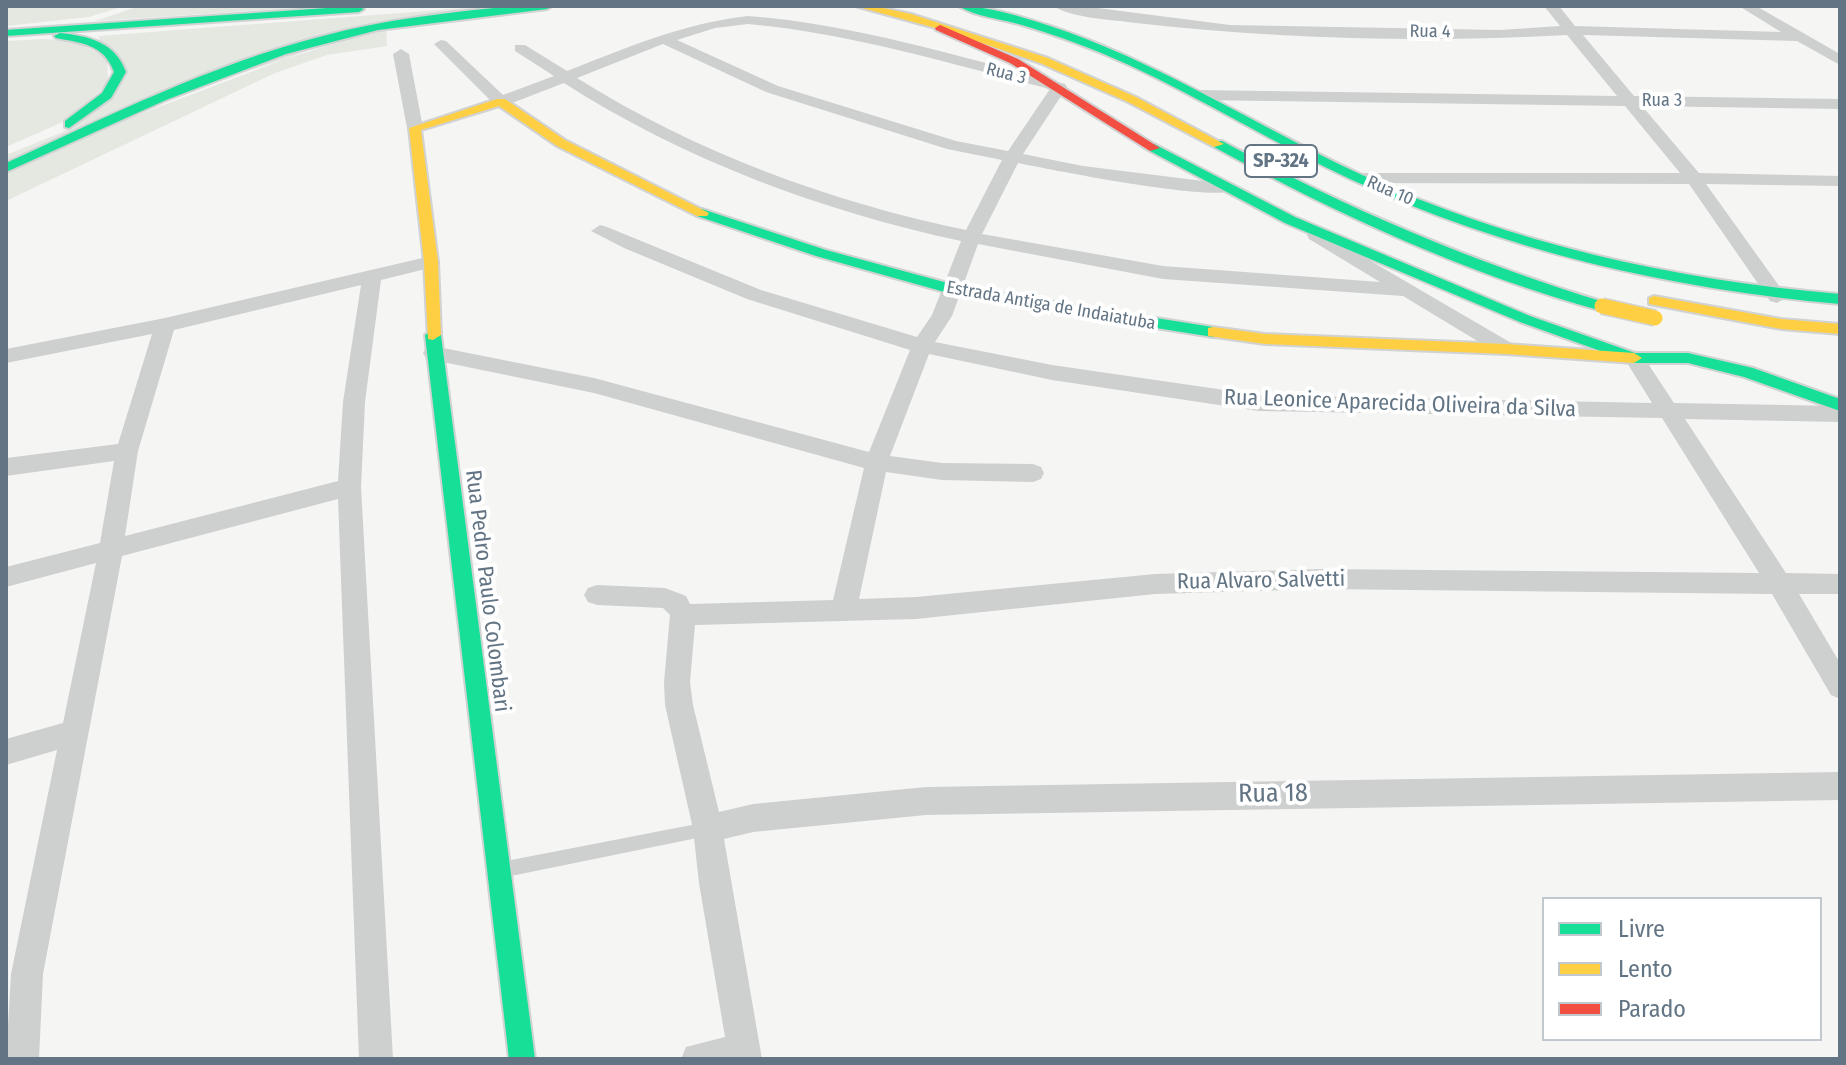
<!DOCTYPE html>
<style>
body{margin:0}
#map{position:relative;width:1846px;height:1065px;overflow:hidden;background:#f5f5f3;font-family:"Fira Sans Condensed",sans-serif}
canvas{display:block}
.frame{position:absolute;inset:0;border:8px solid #637585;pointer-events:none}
.legend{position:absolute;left:1542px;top:897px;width:280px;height:144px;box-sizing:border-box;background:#fff;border:2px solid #c1c8ce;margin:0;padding:10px 14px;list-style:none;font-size:24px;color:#637585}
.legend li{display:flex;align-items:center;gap:16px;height:40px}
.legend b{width:40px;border:2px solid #c1c8ce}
</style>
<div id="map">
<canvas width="1846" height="1065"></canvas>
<div class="frame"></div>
<ul class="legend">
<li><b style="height:10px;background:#16e098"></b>Livre</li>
<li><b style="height:10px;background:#ffcf43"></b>Lento</li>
<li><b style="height:10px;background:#f24e42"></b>Parado</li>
</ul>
</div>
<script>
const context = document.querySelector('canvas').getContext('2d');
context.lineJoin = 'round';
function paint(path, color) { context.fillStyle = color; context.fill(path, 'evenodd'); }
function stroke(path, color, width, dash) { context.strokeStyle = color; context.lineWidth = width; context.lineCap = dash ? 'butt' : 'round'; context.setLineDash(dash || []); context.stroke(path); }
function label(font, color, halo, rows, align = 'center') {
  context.font = font + ' "Fira Sans Condensed",sans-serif'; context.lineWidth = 8; context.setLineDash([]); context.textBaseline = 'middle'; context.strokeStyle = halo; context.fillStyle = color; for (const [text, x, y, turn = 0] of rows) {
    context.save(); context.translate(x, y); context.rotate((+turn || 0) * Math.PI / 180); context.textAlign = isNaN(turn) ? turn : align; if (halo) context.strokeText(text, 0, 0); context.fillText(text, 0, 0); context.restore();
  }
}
paint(new Path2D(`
 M 6,6 L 124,6 L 89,17 L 6,26 Z
 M 140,6 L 329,6 L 95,21 Z
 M 493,6 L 385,21 L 6,165 L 6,155 L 63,132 L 119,88 L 98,36 Z
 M 386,27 L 387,46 L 327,55 L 275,73 L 6,201 L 6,173 L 206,84 Z
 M 45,39 L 77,42 L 107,58 L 108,84 L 65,121 L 6,147 L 6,41 Z`), '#e4e8e1');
const fast = new Path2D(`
 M 356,6 L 364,9 L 359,12 L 6,36 L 6,30 Z
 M 516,6 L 552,6 L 547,9 L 378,30 L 286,54 L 166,100 L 6,172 L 6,163 C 109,116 212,64 323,36 C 386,19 451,12 516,6 Z
 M 959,6 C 989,6 1018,16 1047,25 C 1158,61 1254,125 1360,174 C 1512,244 1674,280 1840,294 L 1840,304 C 1671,289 1505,251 1350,179 C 1275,144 1205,100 1129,65 C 1094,49 1059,36 1022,25 C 1003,19 975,17 959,6 Z
 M 60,33 C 89,36 115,42 126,72 L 111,98 L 69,128 L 65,127 L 65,121 L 102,93 L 114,72 C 104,44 81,43 56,38 L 54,36 Z
 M 1214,141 L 1222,141 C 1346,208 1472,262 1607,303 L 1609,306 L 1602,311 C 1466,274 1337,214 1214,147 Z
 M 1154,144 L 1295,217 L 1530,316 L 1635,353 L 1688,353 L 1753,368 L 1840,399 L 1840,411 L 1744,377 L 1688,363 L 1634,363 L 1520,322 L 1285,223 L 1150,151 L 1148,148 Z
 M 702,209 L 826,250 L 966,288 L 1213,327 L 1221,332 L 1213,337 L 966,298 L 816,256 L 697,216 L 697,210 Z
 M 433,330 L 441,335 L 535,1059 L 509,1059 L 425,335 Z`);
const slow = new Path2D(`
 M 855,6 L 874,6 L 911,14 L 1048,58 L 1136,97 L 1224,144 L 1214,147 L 1128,102 L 1040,63 L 950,32 Z
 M 497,99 L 505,99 L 565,140 L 709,213 L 707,216 L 697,216 L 557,146 L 499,106 L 421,130 L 438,262 L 441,335 L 433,340 L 428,339 L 424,262 L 409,128 Z
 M 1654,296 L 1781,319 L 1840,324 L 1840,334 L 1781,329 L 1649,304 L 1649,298 Z
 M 1213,327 L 1265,334 L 1506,344 L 1634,353 L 1642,358 L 1634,363 L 1506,354 L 1265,344 L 1208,336 L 1208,328 Z`);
const jam = new Path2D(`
 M 940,25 L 1018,59 L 1160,148 L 1150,151 L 1010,63 L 936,30 L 935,28 Z`);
stroke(fast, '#d0d2d3', 4);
stroke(slow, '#d0d2d3', 4);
stroke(jam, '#d0d2d3', 4);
paint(new Path2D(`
 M 707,822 L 712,824 L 714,829 L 712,834 L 707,836 L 506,877 L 501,874 L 498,869 L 501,864 L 506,861 Z`), '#ced0d0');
paint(new Path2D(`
 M 1054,6 L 1082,6 L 1230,25 L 1500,30 L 1560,26 L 1544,6 L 1559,6 L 1575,26 L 1781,32 L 1739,6 L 1756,6 L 1840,54 L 1840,65 L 1797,41 L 1583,35 L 1634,96 L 1840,99 L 1840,109 L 1642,106 L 1699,173 L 1840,176 L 1840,186 L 1706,184 L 1787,297 L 1777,303 L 1770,301 L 1689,184 L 1358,183 L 1349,178 L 1358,173 L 1680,173 L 1625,106 L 1196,100 L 1188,95 L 1196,90 L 1617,96 L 1567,35 C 1424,43 1278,39 1136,23 C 1116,20 1069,18 1054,6 Z
 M 748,16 C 855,24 960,57 1065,84 L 1067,87 L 1023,154 L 1083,166 L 1227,184 L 1236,189 C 1220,204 1048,169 1018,163 L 982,234 L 1163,266 L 1380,282 L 1309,239 L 1307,235 L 1309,231 L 1316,229 L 1513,344 L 1516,349 L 1506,356 L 1499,354 L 1403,296 L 1163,279 L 978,244 L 952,316 L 935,342 L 1052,365 L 1259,395 L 1652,403 L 1624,358 L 1627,353 L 1641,353 L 1674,403 L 1840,406 L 1840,422 L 1685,419 L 1786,573 L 1840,574 L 1840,594 L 1799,594 L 1840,663 L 1840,699 L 1831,695 L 1772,594 L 1321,589 L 1155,594 L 916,619 L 695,625 L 690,682 L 693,705 L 719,812 L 753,804 L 926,787 L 1840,772 L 1840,800 L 926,815 L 753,832 L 724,839 L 762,1059 L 681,1059 L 686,1047 L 725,1037 L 699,883 L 693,829 L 665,705 L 664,682 L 670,615 L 663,608 L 597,605 L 588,602 L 584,595 L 588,588 L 597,585 L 665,588 L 686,596 L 690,604 L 833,600 L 864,468 L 594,393 L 433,360 L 426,358 L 423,353 L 426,348 L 433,346 L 594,378 L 869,452 L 910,350 L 747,299 L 624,248 L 591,231 L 600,225 L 607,227 L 761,290 L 917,337 L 932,315 L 961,241 C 822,211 684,160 564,83 L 507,105 L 495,105 L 434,44 L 441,40 L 446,41 L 503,95 L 554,76 L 515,51 L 515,45 L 525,45 L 567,71 C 626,48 684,23 748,16 ZM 748,24 C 850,33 950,64 1050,89 L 1008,151 L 956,141 L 778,86 L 677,40 L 715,28 ZM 663,44 L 766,92 L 947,149 L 1002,160 L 966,230 C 830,202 695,152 577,78 ZM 929,354 L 1052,380 L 1259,411 L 1662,418 L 1759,573 L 1321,569 L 1155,574 L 916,597 L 859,599 L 886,472 L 942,480 L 1033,482 L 1041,479 L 1044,473 L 1041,467 L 1033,464 L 942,463 L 890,456 Z
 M 401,49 L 409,54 L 423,128 L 415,133 L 407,128 L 393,54 Z
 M 431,256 L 440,262 L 438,266 L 381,280 L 365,402 L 361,487 L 393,1059 L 359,1059 L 338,499 L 122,556 L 43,974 L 39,1059 L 6,1059 L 11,974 L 57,750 L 6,765 L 6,739 L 63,723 L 96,563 L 6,587 L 6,567 L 100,543 L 114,461 L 6,476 L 6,458 L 118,444 L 152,334 L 6,363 L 6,349 L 165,318 ZM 361,285 L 343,402 L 338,481 L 125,536 L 138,451 L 174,330 Z`), '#ced0d0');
paint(fast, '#16e098');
paint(slow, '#ffcf43');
paint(jam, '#f24e42');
const slowBridge = new Path2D(`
 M 1602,306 L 1655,318`);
stroke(slowBridge, '#d2d3d3', 18, []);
stroke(slowBridge, '#ffcf43', 15);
label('18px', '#637585', '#fff', [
 ["Rua 4",1430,32,1],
 ["Rua 3",1006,74,14],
 ["Rua 3",1662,101],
 ["Rua 10",1390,191,23],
 ["Estrada Antiga de Indaiatuba",1051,306,10]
]);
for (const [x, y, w] of [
 [1281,161,72]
]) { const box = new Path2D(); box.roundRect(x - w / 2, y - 16, w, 32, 6); context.fillStyle = '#fff'; context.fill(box); stroke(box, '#637585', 2); }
label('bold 20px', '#637585', null, [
 ["SP-324",1281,161]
]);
label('22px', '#637585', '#fff', [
 ["Rua Leonice Aparecida Oliveira da Silva",1400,404,2],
 ["Rua Alvaro Salvetti",1261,581,-1],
 ["Rua Pedro Paulo Colombari",487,591,83]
]);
label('26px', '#637585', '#fff', [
 ["Rua 18",1273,794,-1]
]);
</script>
